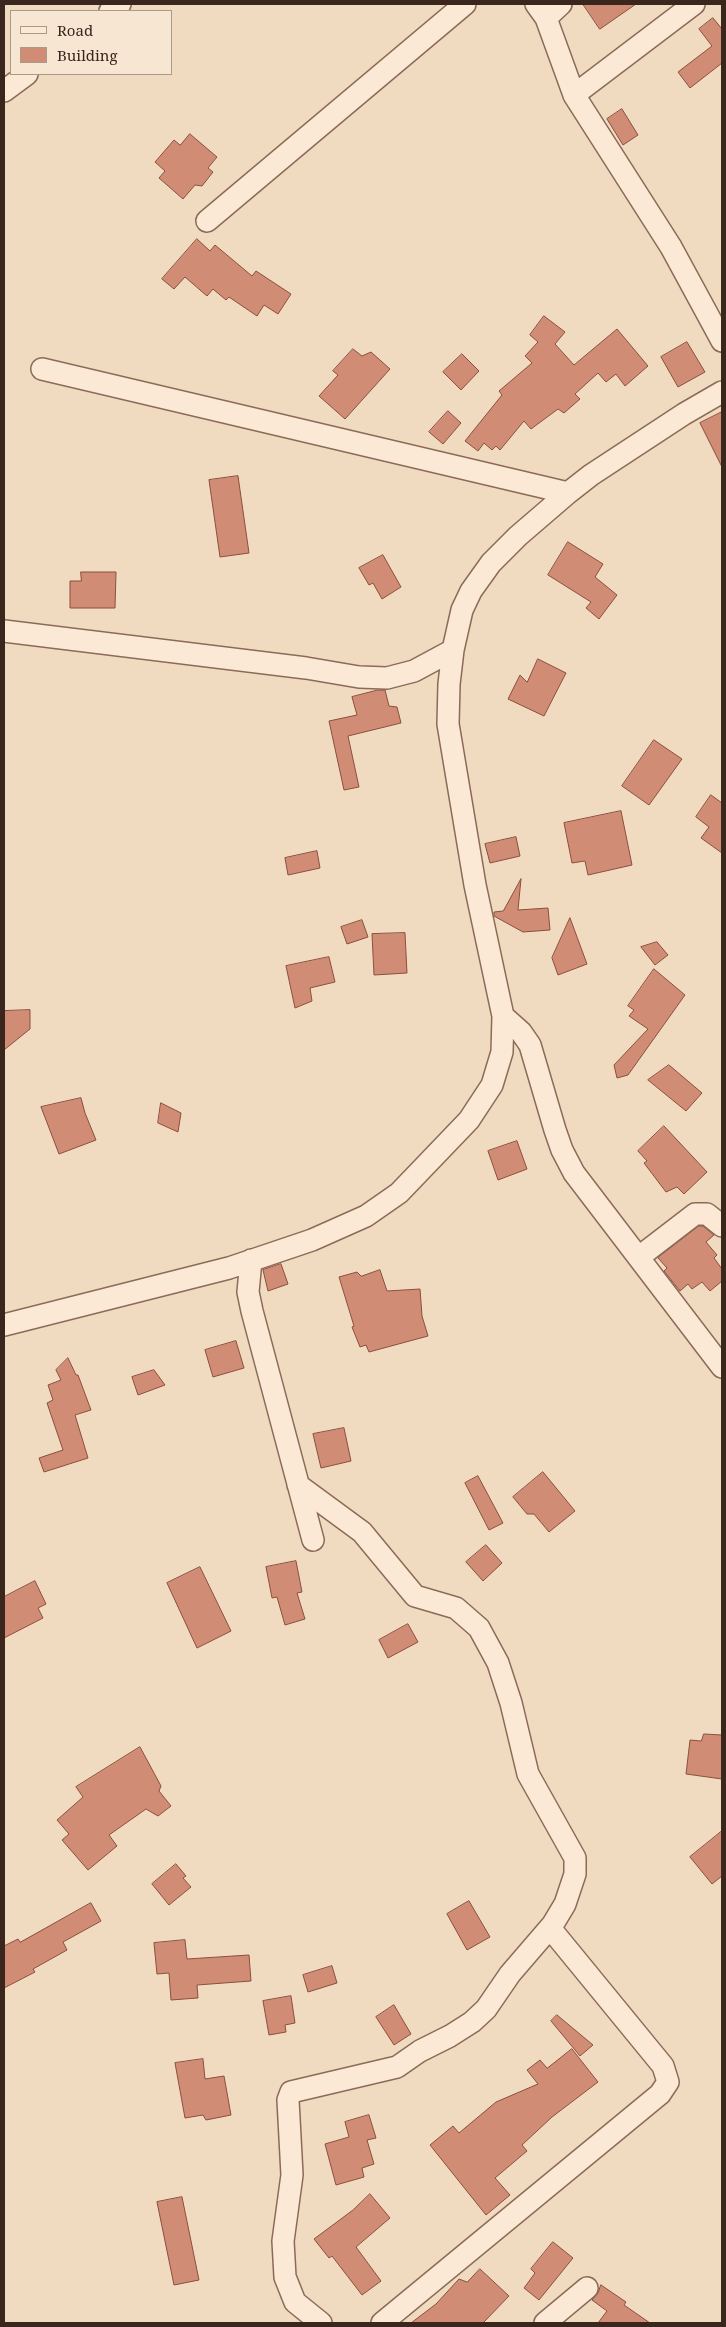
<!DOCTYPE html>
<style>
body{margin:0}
#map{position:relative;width:726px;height:2327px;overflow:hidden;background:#f0dbc1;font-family:"Noto Serif",serif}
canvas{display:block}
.frame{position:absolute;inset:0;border:5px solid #3a261d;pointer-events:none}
.legend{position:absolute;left:10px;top:10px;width:162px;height:65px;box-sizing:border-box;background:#f7e6d1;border:1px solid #ab9989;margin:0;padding:6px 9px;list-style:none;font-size:15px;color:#3a261d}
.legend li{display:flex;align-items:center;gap:10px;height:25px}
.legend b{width:25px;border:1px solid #ab9989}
</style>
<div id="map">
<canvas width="726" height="2327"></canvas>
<div class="frame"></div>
<ul class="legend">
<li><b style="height:6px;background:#fbe9d5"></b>Road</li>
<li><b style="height:14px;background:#d08c75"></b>Building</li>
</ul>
</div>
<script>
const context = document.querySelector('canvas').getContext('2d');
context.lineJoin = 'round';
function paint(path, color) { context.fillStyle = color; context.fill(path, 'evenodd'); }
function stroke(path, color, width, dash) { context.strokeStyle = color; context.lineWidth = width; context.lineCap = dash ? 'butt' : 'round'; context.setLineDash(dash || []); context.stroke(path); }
const building = new Path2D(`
 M 583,4 L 636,4 L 600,29 Z
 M 713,18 L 722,29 L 722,63 L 690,88 L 678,72 L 712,46 L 699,29 Z
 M 622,109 L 638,135 L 623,145 L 607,119 Z
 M 190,134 L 217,157 L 208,168 L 213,172 L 202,186 L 195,185 L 183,199 L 159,178 L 165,171 L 155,162 L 174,140 L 180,145 Z
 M 197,239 L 210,251 L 215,245 L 252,276 L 256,271 L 291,294 L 278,314 L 264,305 L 257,316 L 229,297 L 226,300 L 213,289 L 207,296 L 185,277 L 174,289 L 162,279 Z
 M 544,316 L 565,332 L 555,344 L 574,365 L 617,329 L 648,366 L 625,386 L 616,374 L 606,382 L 598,373 L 575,394 L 580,399 L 564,413 L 558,409 L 531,429 L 524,421 L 500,450 L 496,446 L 492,450 L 484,443 L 478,451 L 465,441 L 502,395 L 499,391 L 532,363 L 525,356 L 538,342 L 530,335 Z
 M 687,342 L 705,372 L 678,387 L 661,357 Z
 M 353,349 L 362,356 L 371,352 L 390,369 L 345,419 L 319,396 L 338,375 L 333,371 Z
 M 462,354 L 479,371 L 461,390 L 443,372 Z
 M 448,411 L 461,423 L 443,444 L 429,432 Z
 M 722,412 L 722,467 L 700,423 Z
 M 238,476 L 249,553 L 220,557 L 209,480 Z
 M 568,542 L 603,564 L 595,577 L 617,595 L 599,619 L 586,608 L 591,602 L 548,575 Z
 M 383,555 L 401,587 L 382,599 L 373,583 L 369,585 L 359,568 Z
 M 81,572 L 116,572 L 115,608 L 70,608 L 70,581 L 81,581 Z
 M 538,659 L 566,673 L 544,716 L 508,699 L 520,675 L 527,682 Z
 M 378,690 L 385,690 L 389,706 L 397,707 L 401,723 L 348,736 L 359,787 L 344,790 L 329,721 L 357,715 L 352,697 Z
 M 654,740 L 682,759 L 649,805 L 622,786 Z
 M 711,795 L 722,803 L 722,853 L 701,838 L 709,827 L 696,817 Z
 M 621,811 L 632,865 L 588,875 L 585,861 L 572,863 L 564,823 Z
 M 516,837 L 520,856 L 490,863 L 485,844 Z
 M 317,851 L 320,868 L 288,875 L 285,858 Z
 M 521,879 L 518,910 L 548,908 L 550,930 L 523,932 L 494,916 L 494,912 L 503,911 Z
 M 570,918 L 587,964 L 558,975 L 552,958 Z
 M 362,920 L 368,937 L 347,944 L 341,927 Z
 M 405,933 L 407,973 L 374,975 L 372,934 Z
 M 657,942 L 668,955 L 655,965 L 641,947 Z
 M 329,957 L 335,982 L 310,988 L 312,1001 L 295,1008 L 286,966 Z
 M 654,969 L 685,995 L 628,1075 L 617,1078 L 614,1065 L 648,1029 L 629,1016 L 634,1010 L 628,1006 Z
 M 30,1010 L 30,1029 L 4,1050 L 4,1011 Z
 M 669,1065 L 702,1093 L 686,1111 L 648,1080 Z
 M 81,1098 L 85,1113 L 96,1140 L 59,1154 L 41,1107 Z
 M 161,1103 L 181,1113 L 178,1132 L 158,1123 Z
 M 664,1126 L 707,1172 L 684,1194 L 677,1187 L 666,1192 L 644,1163 L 647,1161 L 638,1151 Z
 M 517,1141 L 527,1169 L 498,1180 L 488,1151 Z
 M 699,1226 L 703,1226 L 714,1235 L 706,1242 L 717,1255 L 714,1258 L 722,1269 L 722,1281 L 710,1291 L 702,1282 L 692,1289 L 688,1284 L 680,1291 L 664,1271 L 667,1268 L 658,1258 Z
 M 281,1264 L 288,1284 L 268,1291 L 263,1270 Z
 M 380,1270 L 387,1291 L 420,1289 L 422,1316 L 428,1336 L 369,1352 L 366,1345 L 360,1347 L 352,1327 L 354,1326 L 339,1277 L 357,1272 L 361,1276 Z
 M 236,1341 L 244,1368 L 213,1377 L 205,1350 Z
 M 68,1358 L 76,1375 L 78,1375 L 91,1410 L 75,1415 L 88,1458 L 44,1472 L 39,1458 L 63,1450 L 47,1403 L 53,1400 L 48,1385 L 61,1380 L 56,1370 Z
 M 154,1370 L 165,1385 L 138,1395 L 132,1377 Z
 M 344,1428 L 351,1461 L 321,1468 L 313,1434 Z
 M 543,1472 L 575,1511 L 549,1532 L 534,1514 L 527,1514 L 513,1497 Z
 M 478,1476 L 503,1523 L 489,1530 L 465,1483 Z
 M 486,1545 L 502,1563 L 483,1581 L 466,1562 Z
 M 296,1561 L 302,1592 L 297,1593 L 305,1619 L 285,1625 L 277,1597 L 272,1598 L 266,1567 Z
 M 200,1567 L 231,1631 L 197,1648 L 167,1583 Z
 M 35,1581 L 46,1604 L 38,1608 L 43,1618 L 4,1638 L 4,1597 Z
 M 408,1624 L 418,1642 L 388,1658 L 379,1640 Z
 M 704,1734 L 722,1735 L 722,1779 L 686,1774 L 690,1740 L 701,1741 Z
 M 140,1747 L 161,1786 L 159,1791 L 171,1806 L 158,1816 L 146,1809 L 109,1835 L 117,1846 L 88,1870 L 62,1840 L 69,1834 L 57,1820 L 83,1797 L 76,1787 Z
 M 722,1831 L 722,1876 L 712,1884 L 690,1857 Z
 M 176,1864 L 186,1876 L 183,1878 L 191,1887 L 169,1905 L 152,1884 Z
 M 469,1901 L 490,1937 L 467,1950 L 447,1914 Z
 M 91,1903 L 101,1921 L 63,1942 L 67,1950 L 33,1969 L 35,1972 L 4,1988 L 4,1946 L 18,1939 L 20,1942 Z
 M 185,1940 L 187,1959 L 249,1955 L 251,1981 L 197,1985 L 198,1998 L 171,2000 L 169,1973 L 157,1974 L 154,1943 Z
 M 332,1966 L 337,1983 L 308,1992 L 303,1975 Z
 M 291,1996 L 295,2023 L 285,2025 L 286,2032 L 269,2035 L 263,2001 Z
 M 394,2005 L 411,2034 L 394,2045 L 376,2017 Z
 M 557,2015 L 593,2045 L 580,2056 L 551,2021 Z
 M 572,2049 L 598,2082 L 552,2117 L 522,2145 L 527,2151 L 495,2178 L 510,2195 L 486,2215 L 430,2145 L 453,2126 L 459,2133 L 496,2102 L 538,2084 L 527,2070 L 540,2060 L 547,2068 Z
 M 203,2059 L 205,2079 L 224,2076 L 231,2115 L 206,2120 L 203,2115 L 185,2118 L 175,2063 Z
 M 369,2115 L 376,2138 L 367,2140 L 374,2164 L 362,2168 L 364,2177 L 336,2185 L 325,2144 L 349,2137 L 345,2122 Z
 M 370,2194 L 390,2218 L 356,2247 L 381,2281 L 362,2295 L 332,2256 L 329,2258 L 314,2239 L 353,2210 Z
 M 182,2197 L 199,2280 L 174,2285 L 157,2202 Z
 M 553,2242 L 573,2258 L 539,2300 L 524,2288 L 535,2273 L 531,2269 Z
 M 480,2269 L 509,2296 L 483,2323 L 411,2323 L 436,2304 L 459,2279 L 467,2282 Z
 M 601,2285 L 626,2302 L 624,2305 L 650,2323 L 598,2323 L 607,2311 L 592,2300 L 598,2293 Z`);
paint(building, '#d08c75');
stroke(building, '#8b4f3c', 1);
const minor = new Path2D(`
 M 536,4 L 546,18 L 561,4
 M 110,11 L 120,4
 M 546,18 L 574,95 L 671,247 L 722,341
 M 4,91 L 27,74
 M 574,95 L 694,4
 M 207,221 L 465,4
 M 42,369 L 568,493
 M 4,631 L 306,668 L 359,677 L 387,678 L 414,671 L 453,650
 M 503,1016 L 521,1032 L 530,1045 L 555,1130 L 562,1150 L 574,1173 L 722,1367
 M 639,1257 L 695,1214 L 707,1214 L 722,1226
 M 251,1260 L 248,1292 L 252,1311 L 313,1540
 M 4,1325 L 229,1268 L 312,1240 L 366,1216 L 399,1193 L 469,1120 L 492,1085 L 502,1052 L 503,1016 L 475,885 L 448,724 L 449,684 L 453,650 L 462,610 L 471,591 L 491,563 L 518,536 L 568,493 L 591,475 L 684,414 L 722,392
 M 298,1485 L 362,1532 L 415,1596 L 456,1608 L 479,1628 L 498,1663 L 511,1703 L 528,1774 L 575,1858 L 575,1874 L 565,1904 L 553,1924 L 510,1974 L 486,2009 L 472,2022 L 450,2036 L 420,2051 L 397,2067 L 291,2092 L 288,2100 L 292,2175 L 283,2241 L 285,2277 L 295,2302 L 321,2323
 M 382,2323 L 660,2094 L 668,2082 L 663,2066 L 550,1928
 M 545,2323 L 587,2288`);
stroke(minor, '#8b6b58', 24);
stroke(minor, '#fbe9d5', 21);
</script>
